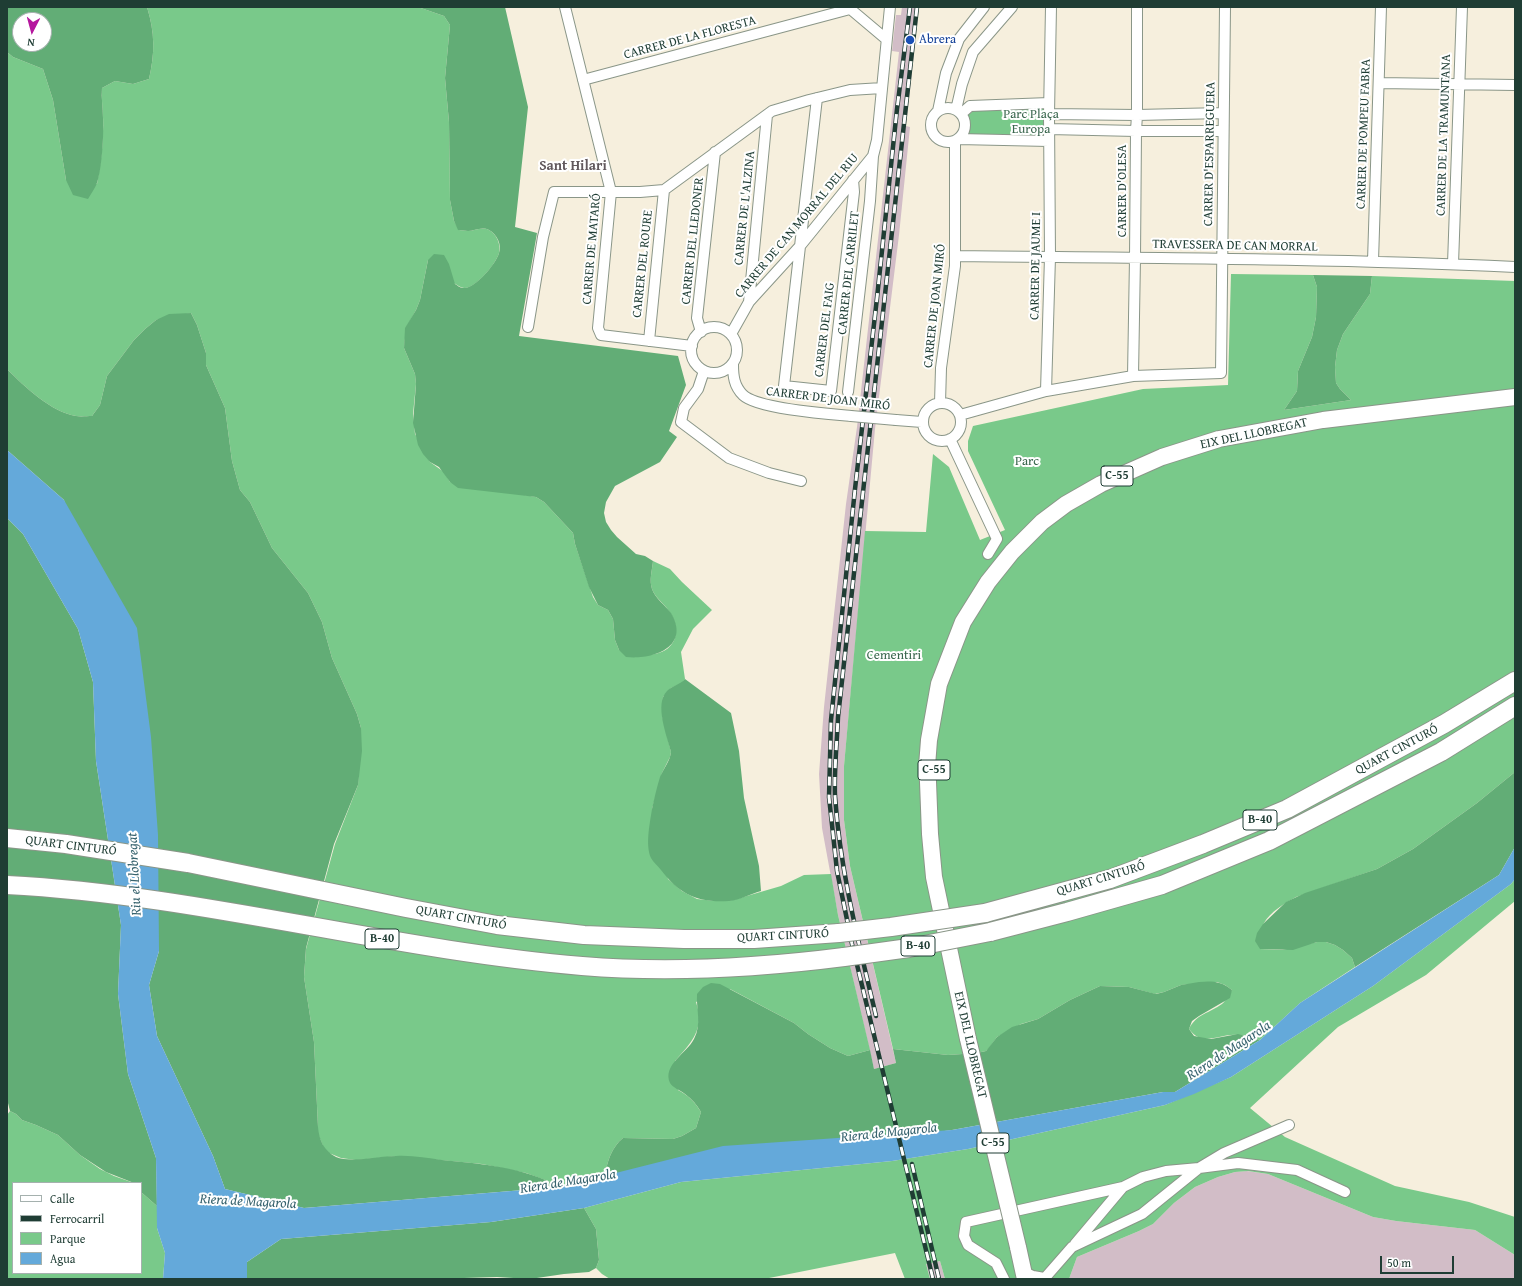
<!DOCTYPE html>
<meta charset="utf-8">
<style>
body{margin:0}
#map{position:relative;width:1522px;height:1286px;overflow:hidden;background:#f6efdd;font-family:"Gentium Book Plus",serif}
canvas{display:block}
.frame{position:absolute;inset:0;border:8px solid #1f3d34;pointer-events:none}
.legend{position:absolute;left:12px;top:1182px;width:130px;height:92px;box-sizing:border-box;background:#fff;border:1px solid #a5b1ae;margin:0;padding:5px 7px;list-style:none;font-size:12px;color:#1f3d34}
.legend li{display:flex;align-items:center;gap:8px;height:20px}
.legend b{width:20px;border:1px solid #a5b1ae}
.north{position:absolute;left:12px;top:12px;width:40px;height:40px;box-sizing:border-box;background:#fff;border:1px solid #a5b1ae;border-radius:50%;rotate:186deg;font-size:11px;font-weight:700;line-height:16px;text-align:center;color:#1f3d34}
.north::after{content:'';display:block;margin:auto;width:14px;height:18px;background:#b5179e;clip-path:polygon(50% 0,100% 100%,50% 72%,0 100%)}
.scale{position:absolute;left:1380px;top:1256px;width:74px;height:18px;box-sizing:border-box;border:2px solid #1f3d34;border-top:0;padding-left:5px;font-size:12px;line-height:14px;white-space:nowrap;color:#1f3d34;-webkit-text-stroke:3px #fff;paint-order:stroke}
</style>
<div id="map">
<canvas width="1522" height="1286"></canvas>
<div class="frame"></div>
<ul class="legend">
<li><b style="height:5px;background:#fff"></b>Calle</li>
<li><b style="height:5px;background:#1f3d34"></b>Ferrocarril</li>
<li><b style="height:11px;background:#79c98a"></b>Parque</li>
<li><b style="height:11px;background:#64a9da"></b>Agua</li>
</ul>
<div class="north">N</div>
<div class="scale">50 m</div>
</div>
<script>
const context = document.querySelector('canvas').getContext('2d');
context.lineJoin = 'round';
function paint(path, color) { context.fillStyle = color; context.fill(path, 'evenodd'); }
function stroke(path, color, width, dash) { context.strokeStyle = color; context.lineWidth = width; context.lineCap = dash ? 'butt' : 'round'; context.setLineDash(dash || []); context.stroke(path); }
function label(font, color, halo, rows, align = 'center') {
  context.font = font + ' "Gentium Book Plus",serif'; context.lineWidth = 4; context.setLineDash([]); context.textBaseline = 'middle'; context.strokeStyle = halo; context.fillStyle = color; for (const [text, x, y, turn = 0] of rows) {
    context.save(); context.translate(x, y); context.rotate((+turn || 0) * Math.PI / 180); context.textAlign = isNaN(turn) ? turn : align; if (halo) context.strokeText(text, 0, 0); context.fillText(text, 0, 0); context.restore();
  }
}
paint(new Path2D(`
 M 902,7 L 919,7 L 906,126 L 910,127 L 899,235 L 875,429 L 844,766 L 844,820 L 850,866 L 896,1063 L 874,1069 L 838,915 L 822,828 L 819,774 L 824,707 L 846,504 L 857,427 L 899,52 L 892,51 L 896,15 L 901,15 Z
 M 1247,1171 L 1268,1174 L 1373,1217 L 1396,1221 L 1475,1230 L 1515,1255 L 1515,1279 L 1069,1279 L 1077,1257 L 1139,1231 L 1153,1224 L 1174,1203 L 1195,1187 L 1218,1177 L 1235,1172 Z
 M 940,1261 L 945,1279 L 930,1279 L 926,1264 Z`), '#d2bdc7');
paint(new Path2D(`
 M 147,7 L 418,7 L 444,16 L 450,25 L 445,78 L 449,122 L 450,200 L 454,221 L 459,230 C 461,230 465,231 468,231 C 474,231 482,226 489,230 C 497,234 501,245 499,253 C 496,264 475,289 464,288 C 455,287 435,266 428,260 L 420,300 L 416,310 L 406,328 L 404,348 L 415,374 L 416,384 L 413,414 L 415,434 L 430,462 L 444,472 L 450,482 L 536,497 L 544,502 L 573,533 L 575,544 L 593,597 L 598,605 L 608,610 L 613,619 L 615,640 L 619,650 C 627,651 648,656 655,654 C 676,650 681,631 671,614 C 666,605 655,598 652,589 C 649,580 652,571 653,561 L 670,569 L 682,582 L 712,610 L 693,629 L 681,652 L 685,679 L 682,683 L 671,688 L 663,697 L 662,715 L 671,752 L 670,757 L 662,773 L 652,809 L 668,879 L 682,891 L 697,899 L 715,901 L 733,900 L 781,886 L 804,875 L 831,874 L 838,915 L 870,1050 L 848,1056 L 830,1048 L 808,1034 L 794,1023 L 730,989 L 696,1002 C 705,1029 692,1042 675,1061 L 678,1090 C 688,1095 695,1102 701,1112 L 696,1128 L 682,1136 L 673,1139 L 623,1138 C 612,1147 607,1161 605,1176 L 560,1187 L 548,1181 L 526,1173 L 482,1164 L 398,1156 L 356,1160 L 341,1158 L 329,1153 L 324,1148 L 318,1134 L 318,1127 L 314,1042 L 304,977 L 306,949 L 335,844 L 358,785 L 361,728 L 357,714 L 332,658 L 322,622 L 308,593 L 272,548 L 250,502 L 240,490 L 232,461 L 225,408 L 206,365 L 206,353 L 197,325 L 191,313 L 156,320 L 145,329 L 134,340 L 107,376 L 100,405 L 92,416 C 87,416 81,417 76,416 C 51,412 25,387 7,369 L 7,52 L 13,57 L 43,69 L 53,100 L 66,180 L 97,184 C 100,166 103,149 103,131 C 104,116 101,102 102,88 L 115,81 L 133,84 L 149,79 C 155,53 155,33 147,7 Z
 M 1044,108 L 1045,136 L 969,134 L 968,115 L 973,111 Z
 M 1231,274 L 1313,275 L 1317,287 L 1316,317 L 1312,337 L 1298,371 L 1297,391 L 1284,410 L 1351,400 L 1340,389 L 1336,383 L 1335,367 L 1337,350 L 1343,334 L 1370,294 L 1372,276 L 1515,281 L 1515,772 L 1477,803 L 1413,849 L 1377,869 L 1296,897 C 1285,903 1270,912 1264,923 C 1260,930 1261,942 1260,949 L 1283,950 L 1317,942 L 1326,942 L 1335,945 L 1343,950 L 1352,958 L 1355,967 L 1300,1003 L 1260,1040 C 1253,1038 1245,1035 1238,1035 C 1220,1033 1203,1048 1189,1029 C 1196,1014 1210,1013 1222,1004 C 1226,1001 1229,994 1232,990 L 1225,985 L 1217,982 L 1181,985 L 1164,992 L 1155,994 L 1129,987 L 1100,986 L 1070,1000 L 1038,1019 L 1021,1024 L 997,1037 L 989,1048 L 986,1051 L 977,1053 L 948,1055 L 893,1049 L 850,866 L 844,820 L 844,766 L 865,531 L 926,532 L 933,454 L 949,467 L 980,540 L 1005,530 L 968,451 L 968,441 L 973,426 L 1143,389 L 1228,385 Z
 M 1515,879 L 1515,901 L 1426,975 L 1338,1027 L 1250,1108 L 1285,1137 L 1395,1186 L 1469,1202 L 1515,1217 L 1515,1255 L 1475,1230 L 1396,1221 L 1373,1217 L 1268,1174 L 1248,1171 L 1235,1172 L 1218,1177 L 1195,1187 L 1174,1203 L 1153,1224 L 1139,1231 L 1077,1257 L 1069,1279 L 945,1279 L 940,1261 L 926,1264 L 930,1279 L 905,1279 L 895,1253 L 764,1279 L 610,1279 L 602,1274 L 596,1268 L 599,1260 L 596,1229 L 584,1208 L 681,1182 L 892,1161 L 968,1149 L 1165,1105 L 1231,1077 L 1373,986 L 1511,884 Z
 M 10,1111 L 16,1114 L 22,1120 L 36,1125 L 58,1135 L 80,1155 L 100,1169 L 114,1176 L 134,1183 L 13,1183 L 13,1273 L 141,1273 L 141,1192 L 157,1206 L 157,1228 L 165,1253 L 163,1279 L 7,1279 L 7,1115 Z`), '#79c98a');
paint(new Path2D(`
 M 7,7 L 147,7 C 155,33 155,53 149,79 L 133,84 L 115,81 L 102,88 C 101,98 103,108 103,118 C 104,135 102,168 97,183 C 95,188 91,194 88,199 L 73,195 L 66,180 L 53,100 L 43,69 L 13,57 L 7,52 ZM 20,20 L 44,20 L 44,44 L 20,44 Z
 M 418,7 L 505,7 L 528,107 L 515,227 L 537,233 L 519,336 L 678,356 L 686,385 L 669,431 L 677,437 L 660,462 L 615,486 L 606,502 L 604,513 L 606,522 L 611,530 L 617,537 L 636,554 L 645,556 L 653,561 C 652,571 649,580 652,589 C 655,598 665,605 671,613 C 691,647 653,660 626,657 L 619,650 L 615,640 L 613,619 L 608,610 L 598,605 L 589,587 L 575,544 L 573,533 L 544,502 L 536,497 L 458,488 L 450,482 L 439,467 L 430,462 L 423,454 L 418,445 L 413,423 L 416,384 L 415,374 L 404,348 L 405,328 L 416,310 L 420,300 L 428,260 L 434,254 L 444,255 L 449,264 L 455,284 C 457,285 460,288 463,288 C 474,290 496,264 499,253 C 502,245 497,234 489,230 C 482,226 474,231 468,231 C 465,231 461,230 458,230 L 454,221 L 450,200 L 449,122 L 445,78 L 450,25 L 444,16 Z
 M 1313,275 L 1372,276 L 1370,294 L 1343,334 L 1337,350 L 1335,367 L 1336,383 L 1340,389 L 1351,400 L 1284,410 L 1297,391 L 1298,371 L 1312,337 L 1316,317 L 1317,287 Z
 M 191,313 L 197,325 L 206,353 L 206,365 L 225,408 L 232,461 L 240,490 L 250,502 L 272,548 L 308,593 L 322,622 L 332,658 L 357,714 L 361,728 L 362,751 L 358,785 L 334,844 L 306,948 L 304,977 L 314,1042 L 318,1127 C 319,1140 324,1151 336,1157 C 351,1163 379,1156 396,1156 C 411,1155 427,1158 442,1160 C 482,1164 524,1167 560,1187 L 304,1208 L 225,1189 L 213,1156 L 157,1036 L 149,985 L 159,951 L 64,500 L 7,450 L 7,369 C 25,387 51,412 76,416 C 81,417 87,416 92,416 L 100,405 L 107,376 L 134,340 L 145,329 L 156,320 L 169,314 Z
 M 7,518 L 23,534 L 78,629 L 93,682 L 96,761 L 121,925 L 118,994 L 128,1074 L 156,1158 L 157,1206 L 141,1192 L 141,1183 L 134,1183 L 106,1172 L 80,1155 L 58,1135 L 36,1125 L 22,1120 L 16,1114 L 10,1111 L 7,1099 Z
 M 685,679 L 731,713 L 739,751 L 744,798 L 759,866 L 761,891 C 750,894 740,900 729,901 C 698,903 680,895 661,870 C 658,866 653,862 651,858 C 645,845 650,823 652,809 C 654,799 657,787 660,777 C 664,768 670,761 671,752 C 667,736 654,704 667,691 C 673,685 680,685 685,679 Z
 M 1515,772 L 1515,847 L 1499,875 L 1355,967 L 1352,958 L 1343,950 L 1335,945 L 1326,942 L 1317,942 L 1293,950 L 1260,949 L 1255,941 L 1257,933 L 1263,924 L 1286,902 L 1305,893 L 1377,869 L 1413,849 L 1477,803 Z
 M 1199,982 C 1212,981 1221,981 1232,990 L 1230,998 L 1199,1016 L 1192,1021 L 1189,1029 L 1194,1036 L 1211,1039 L 1238,1034 L 1260,1040 L 1175,1092 L 1163,1092 L 952,1130 L 605,1176 C 607,1161 612,1147 623,1138 L 673,1139 L 682,1136 L 696,1128 L 701,1112 C 697,1105 692,1099 685,1094 C 680,1090 673,1088 670,1083 C 662,1065 687,1053 694,1039 C 702,1024 696,1009 697,994 L 703,987 L 711,983 L 720,984 L 794,1023 L 808,1034 L 830,1048 L 848,1056 L 870,1050 L 874,1069 L 896,1063 L 893,1049 L 948,1055 L 977,1053 L 986,1051 L 997,1037 L 1012,1027 L 1038,1019 L 1070,1000 L 1100,986 L 1129,987 L 1156,994 L 1164,992 L 1181,985 Z
 M 584,1208 L 596,1229 L 599,1260 L 596,1268 L 589,1272 L 564,1274 L 530,1279 L 497,1277 L 431,1279 L 247,1279 L 247,1262 L 281,1239 L 491,1222 Z`), '#62ad76');
paint(new Path2D(`
 M 7,450 L 64,500 L 137,628 L 151,737 L 158,835 L 159,951 L 149,985 L 157,1036 L 213,1156 L 225,1189 L 304,1208 L 560,1187 L 723,1146 L 952,1130 L 1163,1092 L 1175,1092 L 1260,1040 L 1300,1003 L 1499,875 L 1515,847 L 1515,879 L 1511,884 L 1373,986 L 1231,1077 L 1194,1094 L 1165,1105 L 968,1149 L 892,1161 L 681,1182 L 584,1208 L 491,1222 L 281,1239 L 247,1262 L 247,1279 L 163,1279 L 165,1253 L 157,1228 L 156,1158 L 128,1074 L 118,994 L 121,925 L 96,761 L 93,682 L 78,629 L 23,534 L 7,518 Z`), '#64a9da');
const minor = new Path2D(`
 M 565,7 L 611,192 L 598,328 L 601,335 L 692,346
 M 848,7 L 886,39
 M 583,80 L 850,9
 M 1379,83 L 1515,85
 M 817,98 L 784,386 L 831,391 L 854,192 L 853,180
 M931 125a17 17 0 1 1 34 0a17 17 0 1 1-34 0Z
 M 956,110 L 962,84 L 973,52 L 1012,7
 M 938,111 L 946,73 L 959,39 L 984,7
 M 961,114 L 970,106 L 1049,103
 M 1049,114 L 1137,115 L 1223,113
 M 1049,129 L 1136,131 L 1223,131
 M 958,139 L 1049,141
 M 955,256 C 1142,258 1329,258 1515,267
 M 1373,261 L 1381,7
 M 1453,264 L 1462,7
 M 749,302 L 767,115
 M 528,327 L 543,237 L 554,192 L 640,192 L 664,190 L 772,111 L 809,100 L 850,90 L 882,88
 M691 350a23 23 0 1 1 46 0a23 23 0 1 1-46 0Z
 M 701,332 L 697,318 L 715,152
 M 731,334 L 749,302 L 800,246 L 873,156
 M 649,341 L 664,190
 M 733,364 C 733,376 734,386 743,395 C 758,409 828,414 851,416
 M 704,371 L 698,389 L 684,408 L 681,422 L 729,458 L 769,473 L 801,481
 M 1133,376 L 1135,258 L 1136,131 L 1137,115 L 1137,7
 M 1046,391 L 1050,257 L 1049,114 L 1051,7
 M 848,392 L 870,201 L 873,156 L 877,140 L 890,7
 M 940,403 L 941,368 L 955,266 L 955,141
 M923 422a19 19 0 1 1 38 0a19 19 0 1 1-38 0Z
 M 960,415 L 1046,391 L 1133,376 L 1221,373 L 1225,7
 M 896,420 L 922,422
 M 950,439 L 997,539 L 988,554
 M 1075,1244 L 1123,1187
 M 1024,1272 L 1033,1276 L 1044,1278
 M 1004,1279 L 996,1263 L 968,1245 L 964,1236 L 966,1222 L 1123,1187 L 1143,1177 L 1166,1171 L 1199,1168 L 1224,1153 L 1289,1125
 M 1044,1279 L 1072,1247 L 1142,1214 L 1199,1168 L 1238,1163 L 1297,1170 L 1345,1192`);
const trunk = new Path2D(`
 M 968,1039 L 934,877 L 930,834 L 928,782 L 927,766 L 929,740 L 939,684 L 963,622 L 988,582 L 1012,552 L 1042,522 L 1066,504 L 1101,484 L 1162,457 L 1219,439 L 1323,420 L 1515,397
 M 1018,1247 L 1025,1279`);
const motorway = new Path2D(`
 M 7,838 L 66,844 L 188,863 L 406,908 L 497,925 L 584,935 L 684,939 L 754,939 L 839,933
 M 7,885 C 201,895 389,950 582,966 C 669,973 758,968 844,957
 M 985,913 L 1110,879 L 1203,844 L 1287,809 L 1444,724 L 1515,681
 M 990,932 L 1067,912 L 1162,885 L 1269,841 L 1441,752 L 1515,706`);
stroke(minor, '#8a9688', 12);
stroke(trunk, '#8a9688', 18);
stroke(motorway, '#8a9688', 20);
stroke(minor, '#fff', 10);
stroke(trunk, '#fff', 16);
stroke(motorway, '#fff', 18);
const rail = new Path2D(`
 M 910,7 L 897,109 L 877,298 L 855,489 L 831,720 L 829,797 L 837,871 L 852,944 L 933,1279
 M 876,1016 C 859,944 840,871 835,796 C 834,770 837,743 838,717 L 917,7
 M 912,1164 L 939,1279`);
stroke(rail, '#1f3d34', 4.5);
stroke(rail, '#fff', 3, [9]);
const minorBridge = new Path2D(`
 M 851,416 L 896,420`);
const trunkBridge = new Path2D(`
 M 968,1039 L 1018,1247`);
const motorwayBridge = new Path2D(`
 M 839,933 L 891,927 L 985,913
 M 844,957 L 909,948 L 990,932`);
stroke(minorBridge, '#8a9688', 12, []);
stroke(trunkBridge, '#8a9688', 18, []);
stroke(motorwayBridge, '#8a9688', 20, []);
stroke(minorBridge, '#fff', 10);
stroke(trunkBridge, '#fff', 16);
stroke(motorwayBridge, '#fff', 18);
for (const [x, y, r, color] of [
 [910,40,5,"#1a4fb4"]
]) { const dot = new Path2D(); dot.arc(x, y, r, 0, 2 * Math.PI); context.fillStyle = color; context.fill(dot); stroke(dot, '#fff', 1.5); }
for (const [x, y, w] of [
 [1117,476,32],
 [934,770,32],
 [1260,820,34],
 [382,939,34],
 [918,946,34],
 [993,1143,32]
]) { const box = new Path2D(); box.roundRect(x - w / 2, y - 10, w, 20, 3); context.fillStyle = '#fff'; context.fill(box); stroke(box, '#1f3d34', 1); }
label('bold 12px', '#1f3d34', null, [
 ["C-55",1117,476],
 ["C-55",934,770],
 ["B-40",1260,820],
 ["B-40",382,939],
 ["B-40",918,946],
 ["C-55",993,1143]
]);
label('13px', '#1f3d34', '#fff', [
 ["CARRER DE LA FLORESTA",690,38,-15],
 ["CARRER DE POMPEU FABRA",1364,134,-88],
 ["CARRER DE LA TRAMUNTANA",1444,135,-88],
 ["CARRER D'ESPARREGUERA",1210,154,-89],
 ["CARRER D'OLESA",1123,191,-90],
 ["CARRER DE L'ALZINA",745,208,-84],
 ["CARRER DE CAN MORRAL DEL RIU",797,226,-50],
 ["CARRER DEL LLEDONER",693,241,-84],
 ["TRAVESSERA DE CAN MORRAL",1235,246,1],
 ["CARRER DE MATARÓ",592,249,-85],
 ["CARRER DEL ROURE",643,264,-84],
 ["CARRER DE JAUME I",1036,266,-89],
 ["CARRER DEL CARRILET",849,273,-84],
 ["CARRER DE JOAN MIRÓ",935,306,-84],
 ["CARRER DEL FAIG",825,330,-83],
 ["CARRER DE JOAN MIRÓ",828,399,7],
 ["EIX DEL LLOBREGAT",1254,434,-12],
 ["QUART CINTURÓ",1397,750,-28],
 ["QUART CINTURÓ",71,846,7],
 ["QUART CINTURÓ",1101,879,-17],
 ["QUART CINTURÓ",461,918,10],
 ["QUART CINTURÓ",783,936,-3],
 ["EIX DEL LLOBREGAT",970,1045,77]
]);
label('13px', '#164399', '#fff', [
 ["Abrera",919,40]
], 'left');
label('13px', '#3a674e', '#fff', [
 ["Parc Plaça",1031,115],
 ["Europa",1031,130],
 ["Parc",1027,462],
 ["Cementiri",894,656]
]);
label('bold 14px', '#61585c', '#fff', [
 ["Sant Hilari",573,166]
]);
label('italic 14px', '#37636e', '#fff', [
 ["Riu el Llobregat",135,874,-93],
 ["Riera de Magarola",1229,1051,-33],
 ["Riera de Magarola",889,1133,-6],
 ["Riera de Magarola",568,1182,-9],
 ["Riera de Magarola",248,1202,3]
]);
</script>
